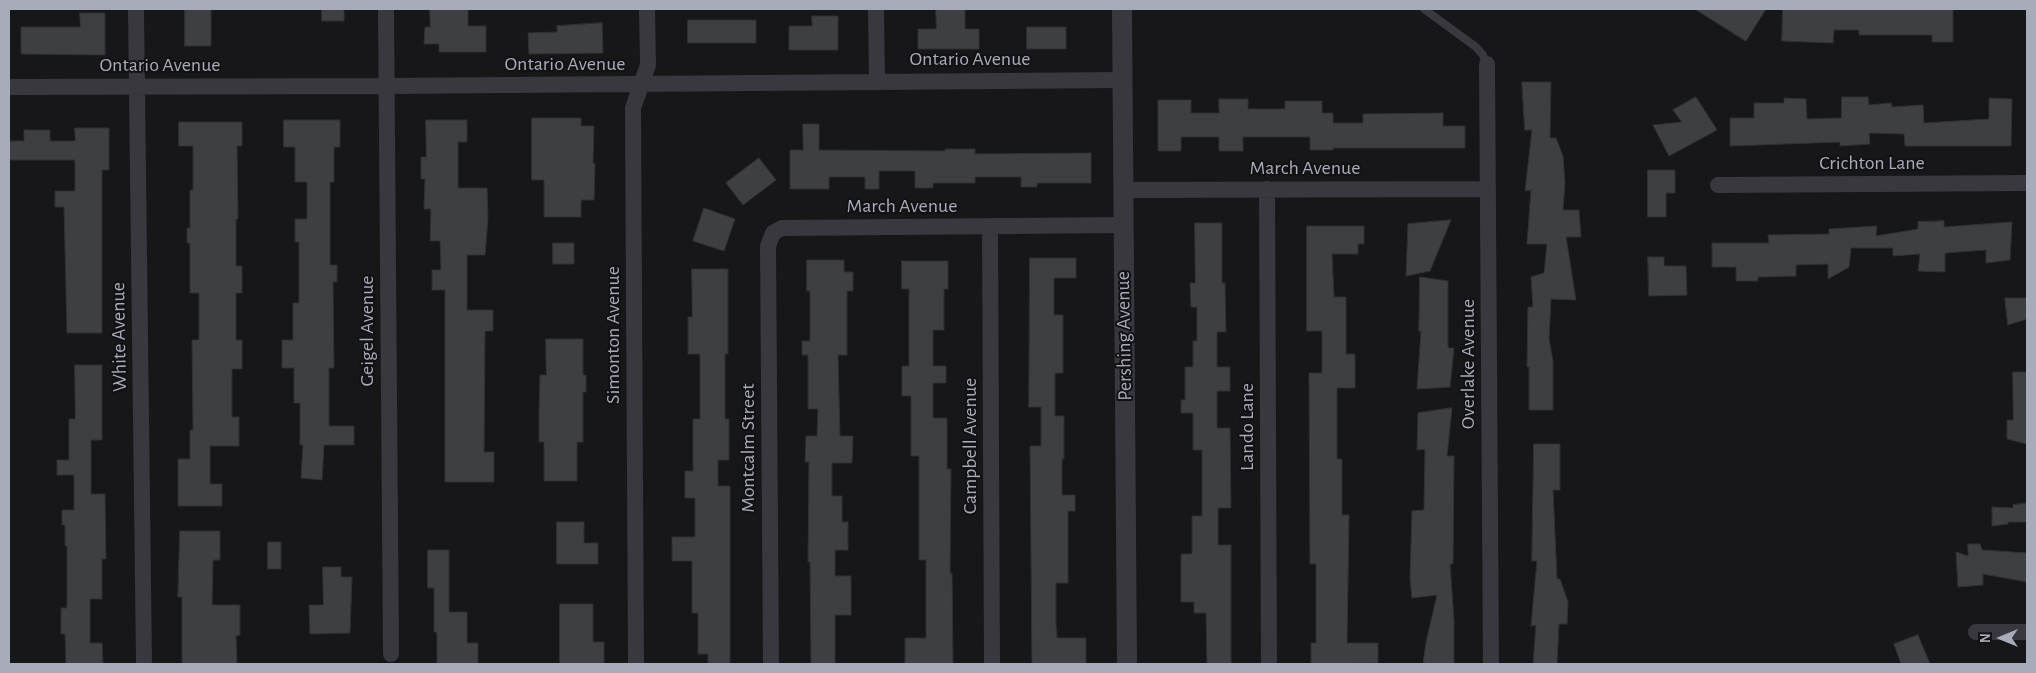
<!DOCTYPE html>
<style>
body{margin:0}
#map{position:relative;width:2036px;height:673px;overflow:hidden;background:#171719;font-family:"Alegreya Sans",sans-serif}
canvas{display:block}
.frame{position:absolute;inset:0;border:10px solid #a8abb9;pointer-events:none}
.north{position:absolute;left:1976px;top:613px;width:50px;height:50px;-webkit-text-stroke:4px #121214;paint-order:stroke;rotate:270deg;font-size:14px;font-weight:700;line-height:20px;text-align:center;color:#a8abb9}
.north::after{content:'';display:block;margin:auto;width:18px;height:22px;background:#a8abb9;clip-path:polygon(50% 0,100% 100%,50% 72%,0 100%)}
</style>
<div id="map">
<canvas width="2036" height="673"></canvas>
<div class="frame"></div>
<div class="north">N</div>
</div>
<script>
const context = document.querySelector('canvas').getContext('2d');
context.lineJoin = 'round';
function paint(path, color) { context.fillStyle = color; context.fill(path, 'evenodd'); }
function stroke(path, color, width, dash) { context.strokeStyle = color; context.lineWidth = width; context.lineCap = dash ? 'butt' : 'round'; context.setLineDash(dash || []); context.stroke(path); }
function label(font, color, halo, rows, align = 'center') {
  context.font = font + ' "Alegreya Sans",sans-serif'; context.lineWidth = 4; context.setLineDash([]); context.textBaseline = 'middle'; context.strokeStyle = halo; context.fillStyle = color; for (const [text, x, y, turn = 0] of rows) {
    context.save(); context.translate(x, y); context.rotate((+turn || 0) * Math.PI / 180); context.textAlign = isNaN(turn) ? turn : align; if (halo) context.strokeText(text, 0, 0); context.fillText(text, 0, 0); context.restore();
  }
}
const building = new Path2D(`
 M 185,9 L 211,9 L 211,46 L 185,46 Z
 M 322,9 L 344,9 L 344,21 L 322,21 Z
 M 430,9 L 468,9 L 468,26 L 486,26 L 486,52 L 439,52 L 439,44 L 424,44 L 425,27 L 430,27 Z
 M 936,9 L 965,9 L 965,29 L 979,29 L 979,49 L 918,49 L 918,29 L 936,29 Z
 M 1695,9 L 1766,9 L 1746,41 Z
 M 1783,9 L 1953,9 L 1953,42 L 1932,42 L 1932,35 L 1859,35 L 1859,30 L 1834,30 L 1833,43 L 1782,41 Z
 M 80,13 L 105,13 L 105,55 L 21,54 L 21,27 L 80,27 Z
 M 812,16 L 838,16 L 838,50 L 789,50 L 789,26 L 812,26 Z
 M 688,20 L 756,20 L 756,43 L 688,43 Z
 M 602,23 L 603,53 L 529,54 L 528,33 L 557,32 L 557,26 Z
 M 1027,27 L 1066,27 L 1066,49 L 1027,49 Z
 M 1522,82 L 1551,82 L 1550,138 L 1556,138 L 1563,156 L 1565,182 L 1563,210 L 1579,210 L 1581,237 L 1566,237 L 1576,300 L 1551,299 L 1549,339 L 1553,361 L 1553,410 L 1529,410 L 1529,367 L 1527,367 L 1528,307 L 1533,307 L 1531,277 L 1544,273 L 1547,244 L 1527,244 L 1531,190 L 1525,191 L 1532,130 L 1525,130 Z
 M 1696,97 L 1717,130 L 1669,156 L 1653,125 L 1682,122 L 1673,110 Z
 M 1842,97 L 1868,97 L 1869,105 L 1891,103 L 1892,107 L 1923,105 L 1924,123 L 1989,119 L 1989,98 L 2012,99 L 2011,146 L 1905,146 L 1904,134 L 1869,133 L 1870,144 L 1840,146 L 1840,142 L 1730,146 L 1730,118 L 1754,118 L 1754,103 L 1784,103 L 1784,98 L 1806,99 L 1807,119 L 1841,118 Z
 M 1219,99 L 1248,99 L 1248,109 L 1285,109 L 1285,101 L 1322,101 L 1322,113 L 1333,113 L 1333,123 L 1363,123 L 1363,114 L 1443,113 L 1443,126 L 1465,126 L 1465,148 L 1333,148 L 1333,150 L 1310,150 L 1310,137 L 1243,137 L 1243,151 L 1219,151 L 1219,137 L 1181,137 L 1181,151 L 1158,151 L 1158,100 L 1191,100 L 1191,113 L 1219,113 Z
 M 532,118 L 581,118 L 581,126 L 594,126 L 593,163 L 595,164 L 594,200 L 581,200 L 581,217 L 544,217 L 544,180 L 532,180 Z
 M 284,120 L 340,120 L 340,147 L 334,147 L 334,182 L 330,182 L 330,265 L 337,265 L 337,282 L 333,282 L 334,368 L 329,368 L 329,426 L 354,426 L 354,445 L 324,445 L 322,480 L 301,478 L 303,445 L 300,445 L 300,403 L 294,403 L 294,368 L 282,368 L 282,340 L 293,340 L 293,303 L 299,303 L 299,242 L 295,242 L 295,219 L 307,219 L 307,182 L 295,182 L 295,147 L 284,147 Z
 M 426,120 L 467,120 L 467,142 L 458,142 L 458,188 L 487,188 L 488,218 L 485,255 L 467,255 L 467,310 L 493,310 L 493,331 L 485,331 L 484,452 L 494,452 L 494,482 L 445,482 L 445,290 L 432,290 L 432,270 L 441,270 L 440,241 L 430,241 L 431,209 L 424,209 L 425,179 L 421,179 L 421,157 L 426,157 Z
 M 179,122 L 242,122 L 242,146 L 237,146 L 238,219 L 236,219 L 236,266 L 242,266 L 242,293 L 236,293 L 236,340 L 242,340 L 242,369 L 232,369 L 232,417 L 239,417 L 239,446 L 210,446 L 210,484 L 222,484 L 222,506 L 178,506 L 178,459 L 190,459 L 190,430 L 193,430 L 192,340 L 199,340 L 199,293 L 190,293 L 190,243 L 187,243 L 187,228 L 190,228 L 190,190 L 193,190 L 193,146 L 179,146 Z
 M 803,124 L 819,124 L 819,150 L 945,151 L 945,149 L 975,149 L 975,154 L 1091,153 L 1091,183 L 1037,183 L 1037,187 L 1021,187 L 1021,177 L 975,177 L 975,183 L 933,183 L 933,188 L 915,188 L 915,171 L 879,171 L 879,189 L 865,189 L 865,177 L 829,177 L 829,189 L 790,189 L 790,150 L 803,150 Z
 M 75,128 L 109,128 L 109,170 L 102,170 L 102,333 L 67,333 L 64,207 L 55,207 L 55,191 L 75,191 L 75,160 L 9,160 L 9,141 L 24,141 L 24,130 L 50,130 L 50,141 L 75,141 Z
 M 759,158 L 776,180 L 743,205 L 726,183 Z
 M 1648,170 L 1675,170 L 1675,193 L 1666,193 L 1666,217 L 1648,217 Z
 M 704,208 L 735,219 L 724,251 L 693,241 Z
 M 1451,220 L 1430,271 L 1406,276 L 1408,224 Z
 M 1944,221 L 1944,227 L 2012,222 L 2010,260 L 1986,263 L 1986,250 L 1945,253 L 1945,272 L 1918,271 L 1920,254 L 1893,256 L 1893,248 L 1851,248 L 1849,267 L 1828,279 L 1828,264 L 1796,265 L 1796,276 L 1758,277 L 1758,281 L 1736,281 L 1736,267 L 1712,267 L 1712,243 L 1769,243 L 1768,235 L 1829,234 L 1829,229 L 1877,226 L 1876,236 L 1918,229 L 1918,222 Z
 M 1195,223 L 1222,223 L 1222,283 L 1225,283 L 1226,332 L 1217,332 L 1217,367 L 1230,367 L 1230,391 L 1217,391 L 1217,428 L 1230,428 L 1231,508 L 1218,508 L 1218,545 L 1231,545 L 1231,664 L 1207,664 L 1206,613 L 1194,613 L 1194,602 L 1181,602 L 1181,554 L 1192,554 L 1192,516 L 1202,516 L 1202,450 L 1193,450 L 1193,413 L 1181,413 L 1181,400 L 1185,400 L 1185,367 L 1193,367 L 1193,341 L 1197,341 L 1197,307 L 1191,307 L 1190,283 L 1195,283 Z
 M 1307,226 L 1364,226 L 1364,244 L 1358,244 L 1358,254 L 1332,254 L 1334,297 L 1346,297 L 1346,354 L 1355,354 L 1355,388 L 1337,388 L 1337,459 L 1342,459 L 1342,515 L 1349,515 L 1347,643 L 1378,643 L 1378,663 L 1311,664 L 1311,643 L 1316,643 L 1316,564 L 1310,564 L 1309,373 L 1322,373 L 1322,331 L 1307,331 Z
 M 553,243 L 574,243 L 574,264 L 553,264 Z
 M 1648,257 L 1664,257 L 1664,266 L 1686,266 L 1687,295 L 1649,296 Z
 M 1030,258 L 1076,258 L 1076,278 L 1054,278 L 1054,315 L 1063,315 L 1063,373 L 1055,373 L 1055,416 L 1064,416 L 1064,459 L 1062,459 L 1062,495 L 1075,495 L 1075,511 L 1068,511 L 1068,583 L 1056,583 L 1056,626 L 1057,638 L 1086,638 L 1086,664 L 1032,664 L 1030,446 L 1041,446 L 1041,407 L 1029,407 Z
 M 807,260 L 844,260 L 844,272 L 853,272 L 853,291 L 847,291 L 847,355 L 838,355 L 840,436 L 853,436 L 852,463 L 832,463 L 832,496 L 842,496 L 842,522 L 848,522 L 848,550 L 835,550 L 835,576 L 851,576 L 851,615 L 835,615 L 835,664 L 811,664 L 810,562 L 808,562 L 809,462 L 805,462 L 806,436 L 817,436 L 818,409 L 808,409 L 808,355 L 802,355 L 802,341 L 810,341 L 810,291 L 807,291 Z
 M 902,261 L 948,261 L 948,289 L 944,289 L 944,330 L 933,330 L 933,366 L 946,366 L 946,383 L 933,383 L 933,418 L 947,418 L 947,469 L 951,469 L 950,573 L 952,573 L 953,664 L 905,664 L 905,638 L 926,638 L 926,560 L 919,560 L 919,456 L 911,456 L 911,396 L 902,396 L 902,366 L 909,366 L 909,289 L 902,289 Z
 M 692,269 L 728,269 L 728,354 L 725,354 L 725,419 L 729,419 L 729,460 L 718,460 L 718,486 L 730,486 L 730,664 L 708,664 L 708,654 L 698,654 L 698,613 L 692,613 L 692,561 L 672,561 L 672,537 L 695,537 L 695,498 L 685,498 L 685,471 L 693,471 L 693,419 L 700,419 L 700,354 L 688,354 L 688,317 L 692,317 Z
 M 1420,277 L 1448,281 L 1448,348 L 1454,348 L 1450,387 L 1417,389 L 1421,331 L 1419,331 Z
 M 2005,298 L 2027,298 L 2027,319 L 2008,325 Z
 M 546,339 L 583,339 L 583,375 L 586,375 L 586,392 L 583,392 L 583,442 L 577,442 L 577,481 L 544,481 L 544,442 L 539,442 L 539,414 L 540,375 L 546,375 Z
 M 75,365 L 102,365 L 102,440 L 91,440 L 91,494 L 105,494 L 106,559 L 102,559 L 102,599 L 90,599 L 90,643 L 102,643 L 103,664 L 66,664 L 65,634 L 61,634 L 61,608 L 67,608 L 67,546 L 65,546 L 65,525 L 62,525 L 62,510 L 74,510 L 74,475 L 57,475 L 57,460 L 69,460 L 69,419 L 75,419 Z
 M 2013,372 L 2027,372 L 2027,444 L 2007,439 L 2007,420 L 2013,420 Z
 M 1452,408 L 1447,456 L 1454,456 L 1453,564 L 1450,564 L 1454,620 L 1454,664 L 1423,664 L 1426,642 L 1437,595 L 1412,598 L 1410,579 L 1412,511 L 1424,510 L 1425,449 L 1417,450 L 1418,413 Z
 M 1534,444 L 1560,444 L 1560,490 L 1553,490 L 1557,579 L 1560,579 L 1568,602 L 1567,624 L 1559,624 L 1557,664 L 1533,664 L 1536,625 L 1531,626 L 1537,561 L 1532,561 Z
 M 2027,503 L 2027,522 L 2008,522 L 2008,524 L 1992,526 L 1992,507 L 2013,508 L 2013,505 Z
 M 557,522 L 584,522 L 584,543 L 598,543 L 598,564 L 557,564 Z
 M 180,531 L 220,531 L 220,560 L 213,560 L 212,605 L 240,605 L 240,635 L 236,636 L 237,664 L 182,664 L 182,597 L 178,597 Z
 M 268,542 L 281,542 L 281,569 L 268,569 Z
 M 1968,544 L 1980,544 L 1982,550 L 2027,553 L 2027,582 L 1983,574 L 1983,585 L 1958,587 L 1956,552 L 1968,556 Z
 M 428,550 L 449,550 L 449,612 L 467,612 L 467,643 L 478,643 L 478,664 L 437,664 L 437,632 L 434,632 L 434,588 L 428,588 Z
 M 323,567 L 341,567 L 341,577 L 352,577 L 350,633 L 310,634 L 309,605 L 323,605 Z
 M 560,604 L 593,604 L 593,642 L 604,642 L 604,664 L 560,664 Z
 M 1918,635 L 1930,664 L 1901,664 L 1894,644 Z`);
paint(building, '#3e3f43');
stroke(building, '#313135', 1);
stroke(new Path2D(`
 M 1424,9 L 1476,47 L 1483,55 L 1487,64`), '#38383e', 8);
stroke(new Path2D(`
 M 136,9 L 144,664
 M 386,9 L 391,654
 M 876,9 L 877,81
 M 1487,64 L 1491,664
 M 9,87 L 387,86 L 1122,80
 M 1718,185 L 2027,183
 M 1267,189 L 1269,664
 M 1123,190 L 1487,189
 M 990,227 L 992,664
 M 1976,632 L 2027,632
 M 636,664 L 633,108 L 648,65 L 647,9
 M 771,664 L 768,246 L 773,233 L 782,228 L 1123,225`), '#38383e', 16);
stroke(new Path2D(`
 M 1122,9 L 1127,664`), '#38383e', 20);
label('20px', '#a8abb9', '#121214', [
 ["Ontario Avenue",970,59],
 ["Ontario Avenue",565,64],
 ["Ontario Avenue",160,65],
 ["Crichton Lane",1872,163],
 ["March Avenue",1305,168],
 ["March Avenue",902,206],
 ["Geigel Avenue",367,331,-90],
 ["Simonton Avenue",613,335,-90],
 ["Pershing Avenue",1124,336,-91],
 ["White Avenue",119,337,-91],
 ["Overlake Avenue",1468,364,-90],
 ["Lando Lane",1247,427,-90],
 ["Campbell Avenue",970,446,-90],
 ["Montcalm Street",748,448,-90]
]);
</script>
